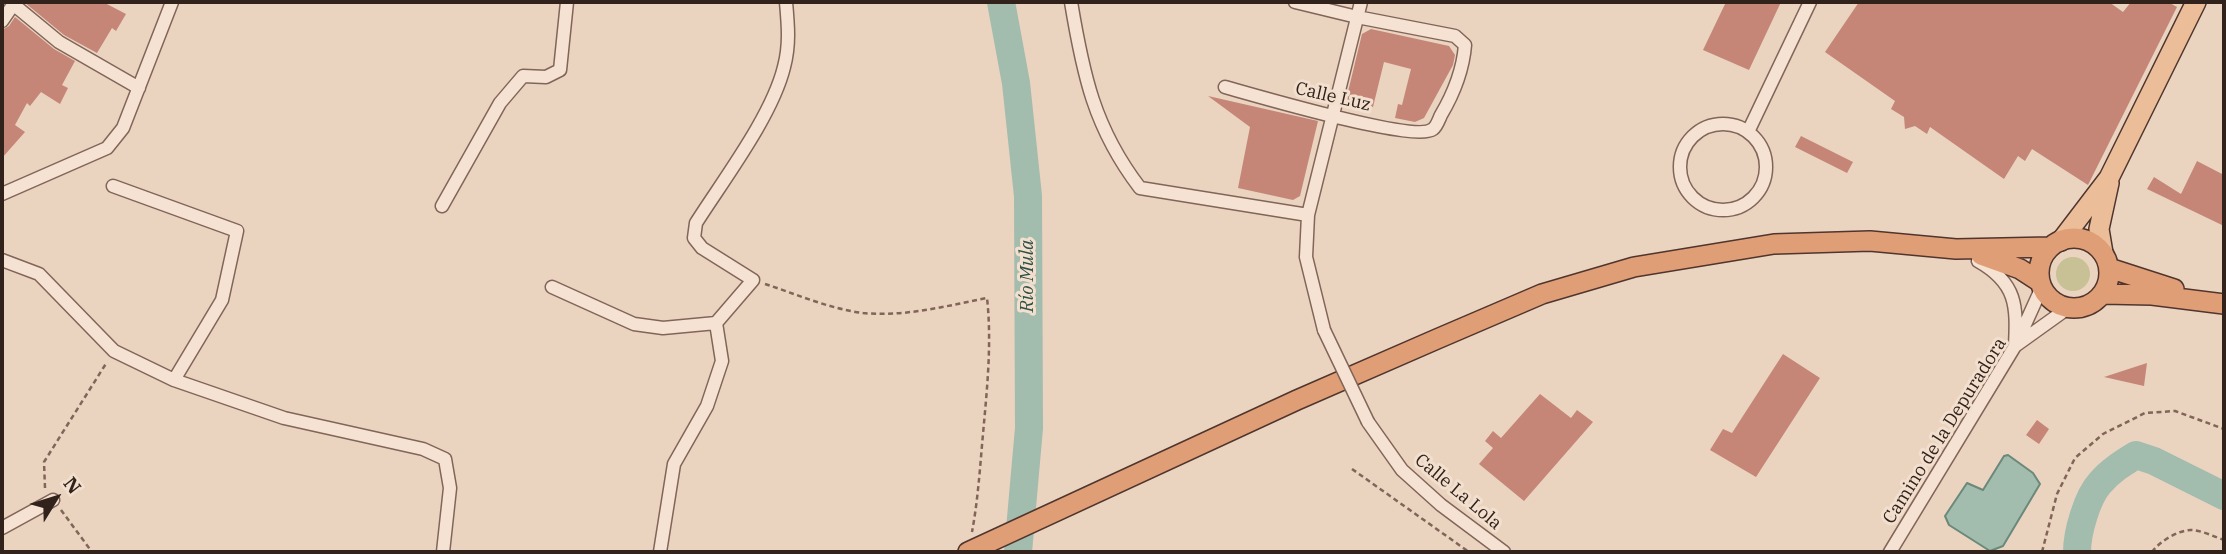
<!DOCTYPE html>
<meta charset="utf-8">
<style>
body{margin:0}
#map{position:relative;width:2226px;height:554px;overflow:hidden;background:#ead3bf;font-family:"IBM Plex Serif",serif}
canvas{display:block}
.frame{position:absolute;inset:0;border:4px solid #32221c;pointer-events:none}
.north{position:absolute;left:21px;top:463px;width:70px;height:70px;-webkit-text-stroke:5px #f2dfce;paint-order:stroke;rotate:52deg;font-size:19px;font-weight:700;line-height:28px;text-align:center;color:#32221c}
.north::after{content:'';display:block;margin:auto;width:24px;height:32px;background:#32221c;clip-path:polygon(50% 0,100% 100%,50% 72%,0 100%)}
</style>
<div id="map">
<canvas width="2226" height="554"></canvas>
<div class="frame"></div>
<div class="north">N</div>
</div>
<script>
const context = document.querySelector('canvas').getContext('2d');
context.lineJoin = 'round';
function paint(path, color) { context.fillStyle = color; context.fill(path, 'evenodd'); }
function stroke(path, color, width, dash) { context.strokeStyle = color; context.lineWidth = width; context.lineCap = dash ? 'butt' : 'round'; context.setLineDash(dash || []); context.stroke(path); }
function label(font, color, halo, rows, align = 'center') {
  context.font = font + ' "IBM Plex Serif",serif'; context.lineWidth = 6; context.setLineDash([]); context.textBaseline = 'middle'; context.strokeStyle = halo; context.fillStyle = color; for (const [text, x, y, turn = 0] of rows) {
    context.save(); context.translate(x, y); context.rotate((+turn || 0) * Math.PI / 180); context.textAlign = isNaN(turn) ? turn : align; if (halo) context.strokeText(text, 0, 0); context.fillText(text, 0, 0); context.restore();
  }
}
paint(new Path2D(`
 M2056 274a17 17 0 1 1 34 0a17 17 0 1 1-34 0Z`), '#c7c195');
const water = new Path2D(`
 M 2008,455 L 2033,473 L 2040,484 L 2003,546 L 1990,551 L 1949,525 L 1945,516 L 1967,483 L 1983,490 L 2004,456 Z`);
paint(water, '#a2bcae');
stroke(water, '#6a897a', 2);
stroke(new Path2D(`
 M 1001,2 L 1016,83 L 1028,196 L 1029,428 L 1018,552
 M 2077,552 C 2077,533 2087,497 2100,483 C 2110,471 2123,463 2136,455 L 2154,461 L 2224,496`), '#a2bcae', 28);
paint(new Path2D(`
 M 24,2 L 103,2 L 126,14 L 116,31 L 112,28 L 97,53 L 64,35 Z
 M 1726,2 L 1781,2 L 1749,70 L 1703,50 Z
 M 1859,2 L 2109,2 L 2123,12 L 2131,2 L 2168,2 L 2177,7 L 2088,185 L 2032,149 L 2025,161 L 2018,156 L 2004,179 L 1930,127 L 1927,134 L 1915,126 L 1905,129 L 1904,117 L 1891,109 L 1895,101 L 1825,52 Z
 M 15,17 L 54,49 L 75,61 L 62,85 L 68,88 L 60,104 L 41,92 L 30,106 L 27,103 L 15,125 L 25,132 L 2,158 L 2,30 L 9,26 Z
 M 1371,29 L 1449,46 L 1455,55 L 1453,65 L 1424,118 L 1415,122 L 1395,118 L 1398,104 L 1402,105 L 1411,69 L 1384,62 L 1373,107 L 1369,106 L 1367,112 L 1351,108 L 1346,100 L 1362,34 Z
 M 1208,96 L 1318,121 L 1300,196 L 1293,200 L 1238,188 L 1250,127 Z
 M 1801,136 L 1853,162 L 1847,173 L 1795,147 Z
 M 2197,161 L 2224,175 L 2224,226 L 2147,189 L 2154,177 L 2181,194 Z
 M 1783,354 L 1820,378 L 1756,477 L 1710,450 L 1723,429 L 1732,433 Z
 M 2147,363 L 2144,386 L 2104,377 Z
 M 1540,394 L 1571,418 L 1577,410 L 1593,422 L 1524,501 L 1479,464 L 1493,448 L 1485,441 L 1493,431 L 1501,438 Z
 M 2037,420 L 2049,429 L 2039,444 L 2026,435 Z`), '#c58678');
const minor = new Path2D(`
 M 1071,2 C 1083,74 1094,128 1140,188 L 1308,215
 M 13,4 L 59,42 L 139,88
 M 2,21 L 15,2
 M 1225,87 C 1254,95 1416,143 1433,129 C 1437,126 1439,119 1441,115 C 1454,93 1463,70 1465,45 L 1455,36 L 1357,17 L 1295,2
 M1680 167a43 43 0 1 1 86 0a43 43 0 1 1-86 0Z
 M 1748,132 L 1810,2
 M 113,186 L 237,231 L 222,300 L 174,380
 M 2,194 L 107,148 L 123,128 L 172,2
 M 442,206 L 500,103 L 523,76 L 546,77 L 560,70 L 567,2
 M 2,260 L 39,274 L 114,351 L 174,380 L 284,418 L 423,449 L 445,459 L 450,488 L 443,552
 M 1978,261 C 2017,283 2017,306 2015,346
 M 552,287 L 634,324 L 663,328 L 716,323
 M 1324,330 L 1306,257 L 1308,215 L 1361,2
 M 2018,340 L 2042,287
 M 1368,422 L 1402,470 L 1441,505 L 1504,552
 M 2,528 L 53,500
 M 660,552 L 674,464 L 707,406 L 722,361 L 716,323 L 753,280 L 702,248 L 694,238 L 696,223 C 724,179 772,116 784,67 C 790,45 788,24 786,2
 M 1890,552 L 2015,346 L 2068,308`);
const primary = new Path2D(`
 M 2061,241 L 2109,178 L 2196,2
 M 2103,253 L 2099,229 L 2109,183`);
const trunk = new Path2D(`
 M2039 273a35 35 0 1 1 70 0a35 35 0 1 1-70 0Z
 M 1981,255 L 2020,269 L 2040,282
 M 2109,268 L 2174,289
 M 2103,294 L 2152,295 L 2224,304
 M 968,552 L 1297,400 L 1437,339 L 1542,294 L 1634,267 L 1774,244 L 1870,241 L 1956,249 L 2050,247`);
stroke(minor, '#816559', 15);
stroke(primary, '#4f352d', 22);
stroke(trunk, '#4f352d', 22);
stroke(new Path2D(`
 M 765,284 C 796,294 830,309 863,313 C 905,317 946,306 987,298 C 992,343 987,389 983,434 C 980,467 978,500 972,532
 M 1352,469 L 1469,552
 M 45,488 L 44,462 L 107,362
 M 61,510 L 92,552
 M 2042,552 L 2057,494 L 2075,458 L 2103,434 L 2145,413 L 2175,411 L 2224,429
 M 2152,552 C 2159,542 2178,530 2191,530 C 2201,530 2215,537 2224,540`), '#816559', 2.5, [5, 3.5]);
stroke(minor, '#f6e2d2', 12);
stroke(primary, '#ebbe99', 19);
stroke(trunk, '#e09e77', 19);
const minorBridge = new Path2D(`
 M 1324,330 L 1368,422`);
stroke(minorBridge, '#816559', 15, []);
stroke(minorBridge, '#f6e2d2', 12);
label('18px', '#32221c', '#f2dfce', [
 ["Calle Luz",1333,97,13],
 ["Camino de la Depuradora",1945,431,-58],
 ["Calle La Lola",1458,492,40]
]);
label('italic 19px', '#2d5146', '#f2dfce', [
 ["Río Mula",1028,276,-90]
]);
</script>
